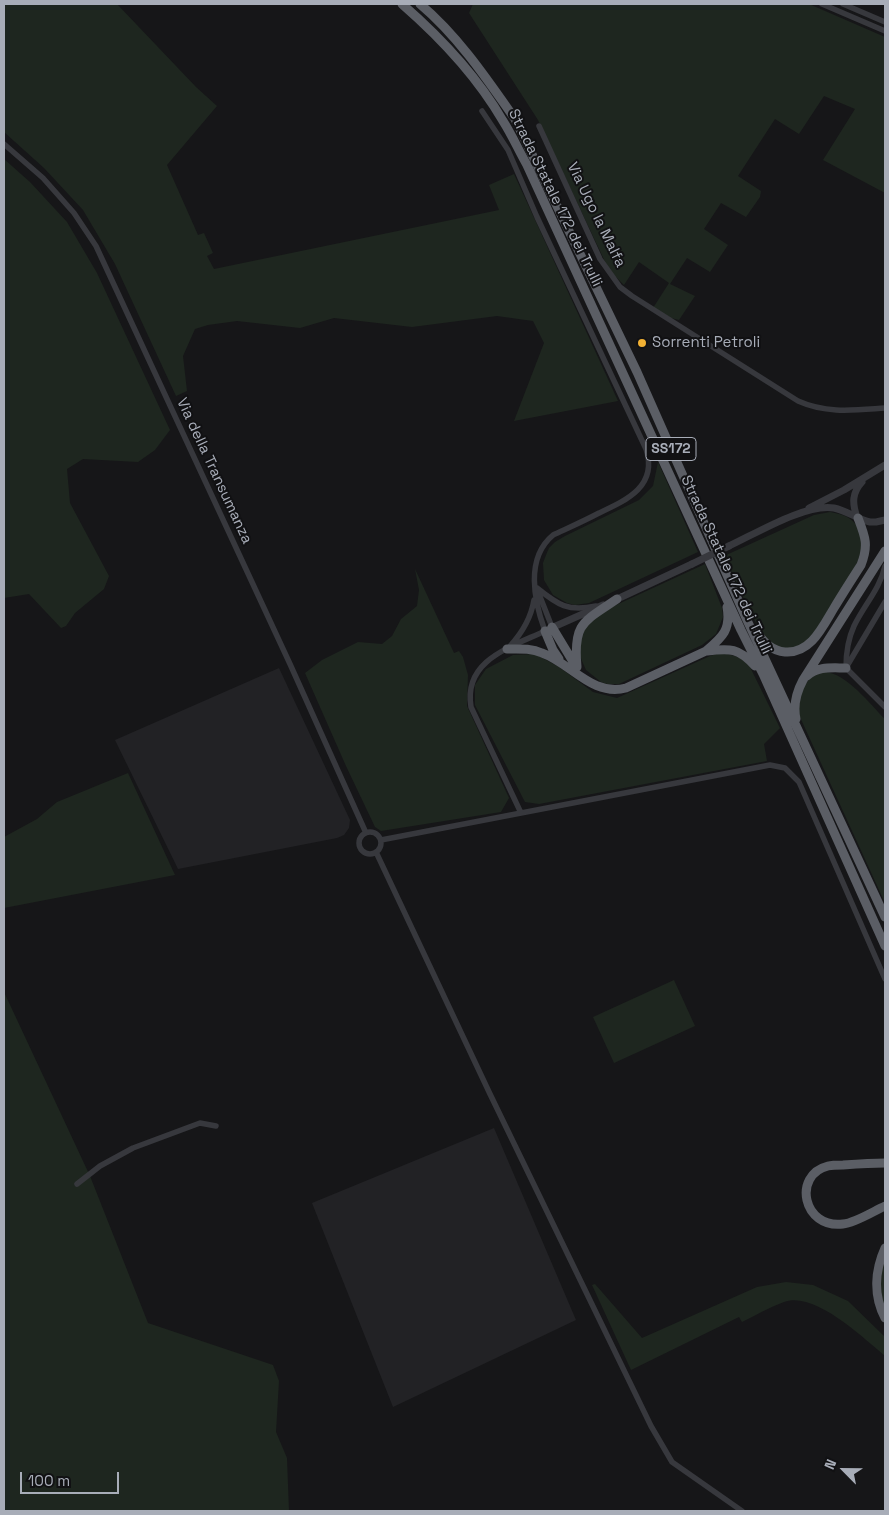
<!DOCTYPE html>
<style>
body{margin:0}
#map{position:relative;width:889px;height:1515px;overflow:hidden;background:#161618;font-family:"Space Grotesk",sans-serif}
canvas{display:block}
.frame{position:absolute;inset:0;border:5px solid #a8adb8;pointer-events:none}
.north{position:absolute;left:819px;top:1445px;width:50px;height:50px;-webkit-text-stroke:4px #111113;paint-order:stroke;rotate:293deg;font-size:14px;font-weight:700;line-height:20px;text-align:center;color:#a8adb8}
.north::after{content:'';display:block;margin:auto;width:18px;height:22px;background:#a8adb8;clip-path:polygon(50% 0,100% 100%,50% 72%,0 100%)}
.scale{position:absolute;left:20px;top:1472px;width:99px;height:22px;box-sizing:border-box;border:2px solid #a8adb8;border-top:0;padding-left:6px;font-size:15px;line-height:18px;white-space:nowrap;color:#a8adb8;-webkit-text-stroke:4px #111113;paint-order:stroke}
</style>
<div id="map">
<canvas width="889" height="1515"></canvas>
<div class="frame"></div>
<div class="north">N</div>
<div class="scale">100 m</div>
</div>
<script>
const context = document.querySelector('canvas').getContext('2d');
context.lineJoin = 'round';
function paint(path, color) { context.fillStyle = color; context.fill(path, 'evenodd'); }
function stroke(path, color, width, dash) { context.strokeStyle = color; context.lineWidth = width; context.lineCap = dash ? 'butt' : 'round'; context.setLineDash(dash || []); context.stroke(path); }
function label(font, color, halo, rows, align = 'center') {
  context.font = font + ' "Space Grotesk",sans-serif'; context.lineWidth = 4; context.setLineDash([]); context.textBaseline = 'middle'; context.strokeStyle = halo; context.fillStyle = color; for (const [text, x, y, turn = 0] of rows) {
    context.save(); context.translate(x, y); context.rotate((+turn || 0) * Math.PI / 180); context.textAlign = isNaN(turn) ? turn : align; if (halo) context.strokeText(text, 0, 0); context.fillText(text, 0, 0); context.restore();
  }
}
paint(new Path2D(`
 M 279,668 L 350,820 L 349,828 L 344,835 L 337,838 L 178,869 L 115,740 Z
 M 494,1128 L 576,1320 L 393,1407 L 312,1203 Z`), '#222225');
paint(new Path2D(`
 M 4,4 L 117,4 L 196,87 L 217,106 L 167,165 L 198,235 L 204,233 L 213,253 L 207,256 L 214,269 L 499,210 L 489,185 L 514,174 L 618,401 L 514,421 L 544,343 L 533,321 L 497,316 L 412,327 L 334,318 L 300,328 L 237,321 L 208,325 L 195,329 L 183,356 L 187,391 L 176,396 L 115,264 L 83,210 L 44,168 L 4,132 Z
 M 473,4 L 809,4 L 885,37 L 885,193 L 823,160 L 855,109 L 824,96 L 799,134 L 775,119 L 738,176 L 761,191 L 760,197 L 746,217 L 721,203 L 704,229 L 728,245 L 710,272 L 687,258 L 670,284 L 695,296 L 679,320 L 671,318 L 653,308 L 669,283 L 639,262 L 624,285 L 609,270 L 538,120 L 469,13 Z
 M 4,159 L 30,182 L 67,222 L 97,273 L 170,430 L 155,450 L 138,462 L 83,459 L 67,469 L 70,503 L 109,576 L 104,589 L 75,613 L 66,626 L 61,628 L 29,594 L 4,598 Z
 M 658,462 L 698,552 L 589,603 L 575,605 L 567,603 L 553,595 L 544,580 L 543,563 L 546,555 L 549,548 L 555,542 L 565,536 L 639,500 L 653,486 Z
 M 830,512 C 835,513 841,514 845,516 C 882,535 849,579 835,602 C 825,617 816,638 800,646 C 791,650 778,649 770,643 C 757,632 733,574 724,556 L 814,515 Z
 M 705,564 L 722,608 L 723,617 L 716,634 L 702,645 L 619,684 L 607,684 L 601,682 L 586,670 L 579,654 L 581,631 L 601,612 Z
 M 415,569 L 454,653 L 459,651 L 463,657 L 468,675 L 467,706 L 509,798 L 501,812 L 381,831 L 375,827 L 346,766 L 305,673 L 322,660 L 358,642 L 382,644 L 392,636 L 401,619 L 417,606 L 419,590 Z
 M 720,653 C 734,655 741,656 750,667 L 780,728 L 764,744 L 767,761 L 539,804 L 525,802 L 475,705 L 475,685 L 486,669 L 513,655 L 535,654 L 559,667 L 593,692 L 617,698 L 710,656 Z
 M 822,672 C 844,670 870,704 885,719 L 885,903 L 799,715 C 798,697 802,679 822,672 Z
 M 128,773 L 175,875 L 4,908 L 4,837 L 37,819 L 57,802 Z
 M 674,980 L 695,1026 L 614,1063 L 593,1017 Z
 M 4,992 L 90,1176 L 148,1323 L 273,1365 L 279,1381 L 276,1432 L 287,1458 L 289,1511 L 4,1511 Z
 M 885,1255 L 885,1311 C 880,1292 877,1274 885,1255 Z
 M 786,1282 L 813,1285 L 848,1301 L 885,1337 L 885,1356 C 863,1338 815,1291 784,1302 C 770,1307 756,1315 742,1322 L 739,1317 L 631,1370 L 592,1285 L 595,1284 L 642,1338 L 757,1287 Z`), '#1e261f');
stroke(new Path2D(`
 M 822,4 L 885,31
 M 843,4 L 885,22
 M 482,111 L 508,150 L 537,217 L 646,449 C 658,486 627,500 599,513 C 584,521 568,528 553,535 C 525,558 534,601 545,631 C 511,647 463,660 471,707 L 521,813
 M 539,126 L 600,259 L 620,287 L 632,296 L 798,401 C 827,414 855,410 885,408
 M 4,144 L 43,178 L 74,213 L 96,246 L 290,664 L 366,833
 M 537,588 C 558,605 568,612 596,606
 M 537,589 L 552,627
 M 510,646 C 522,633 531,618 534,600
 M 847,666 L 885,602
 M 846,668 C 846,653 848,639 854,626 C 864,605 880,589 885,566
 M 846,668 L 885,707
 M359 843a11 11 0 1 1 22 0a11 11 0 1 1-22 0Z
 M 381,840 L 770,765 L 785,768 L 799,782 L 885,979
 M 376,852 L 490,1094 L 651,1426 L 672,1462 L 742,1511
 M 77,1184 L 100,1166 L 133,1148 L 200,1123 L 216,1126`), '#37383d', 5.5);
stroke(new Path2D(`
 M 809,508 L 844,490 L 885,465
 M 857,517 C 852,503 852,493 862,482
 M 729,546 C 755,534 806,503 834,508 C 847,511 858,519 870,522 L 876,522 L 885,520
 M 613,601 L 692,564
 M 549,629 L 603,605`), '#37383d', 7);
stroke(new Path2D(`
 M 402,4 C 441,38 477,76 503,121 C 512,135 519,151 527,165 L 741,630 L 763,674 L 885,946
 M 420,4 C 458,36 487,79 515,119 L 637,372 L 746,618 L 885,917
 M 552,627 L 575,665
 M 545,631 L 553,650 L 559,659
 M 757,633 C 765,643 772,651 785,652 C 811,654 823,626 834,608 C 843,593 852,579 861,565 C 869,545 865,536 858,518
 M 507,649 C 519,649 531,648 542,653 C 571,663 592,697 626,688 L 706,651 C 723,637 731,629 727,607
 M 707,651 C 730,648 739,648 755,666
 M 577,667 C 573,623 583,622 617,599
 M 807,676 C 818,666 831,668 846,668
 M 796,719 C 793,705 796,693 803,680 L 885,551
 M 885,1163 C 871,1163 857,1164 843,1165 C 838,1165 832,1165 828,1166 C 792,1175 803,1229 843,1224 C 855,1223 874,1211 885,1206
 M 885,1248 C 875,1270 873,1295 885,1318`), '#5b5e65', 9);
stroke(new Path2D(`
 M 692,564 L 729,546`), '#37383d', 7);
for (const [x, y, r, color] of [
 [642,343,5,"#f2b134"]
]) { const dot = new Path2D(); dot.arc(x, y, r, 0, 2 * Math.PI); context.fillStyle = color; context.fill(dot); stroke(dot, '#111113', 2); }
for (const [x, y, w] of [
 [671,449,50]
]) { const box = new Path2D(); box.roundRect(x - w / 2, y - 11.5, w, 23, 4); context.fillStyle = '#111113'; context.fill(box); stroke(box, '#a8adb8', 1); }
label('bold 14px', '#a8adb8', null, [
 ["SS172",671,449]
]);
label('15px', '#a8adb8', '#111113', [
 ["Strada Statale 172 dei Trulli",555,198,64],
 ["Via Ugo la Malfa",596,215,64],
 ["Via della Transumanza",214,471,65],
 ["Strada Statale 172 dei Trulli",726,565,65]
]);
label('15px', '#a8adb8', '#111113', [
 ["Sorrenti Petroli",652,343]
], 'left');
</script>
